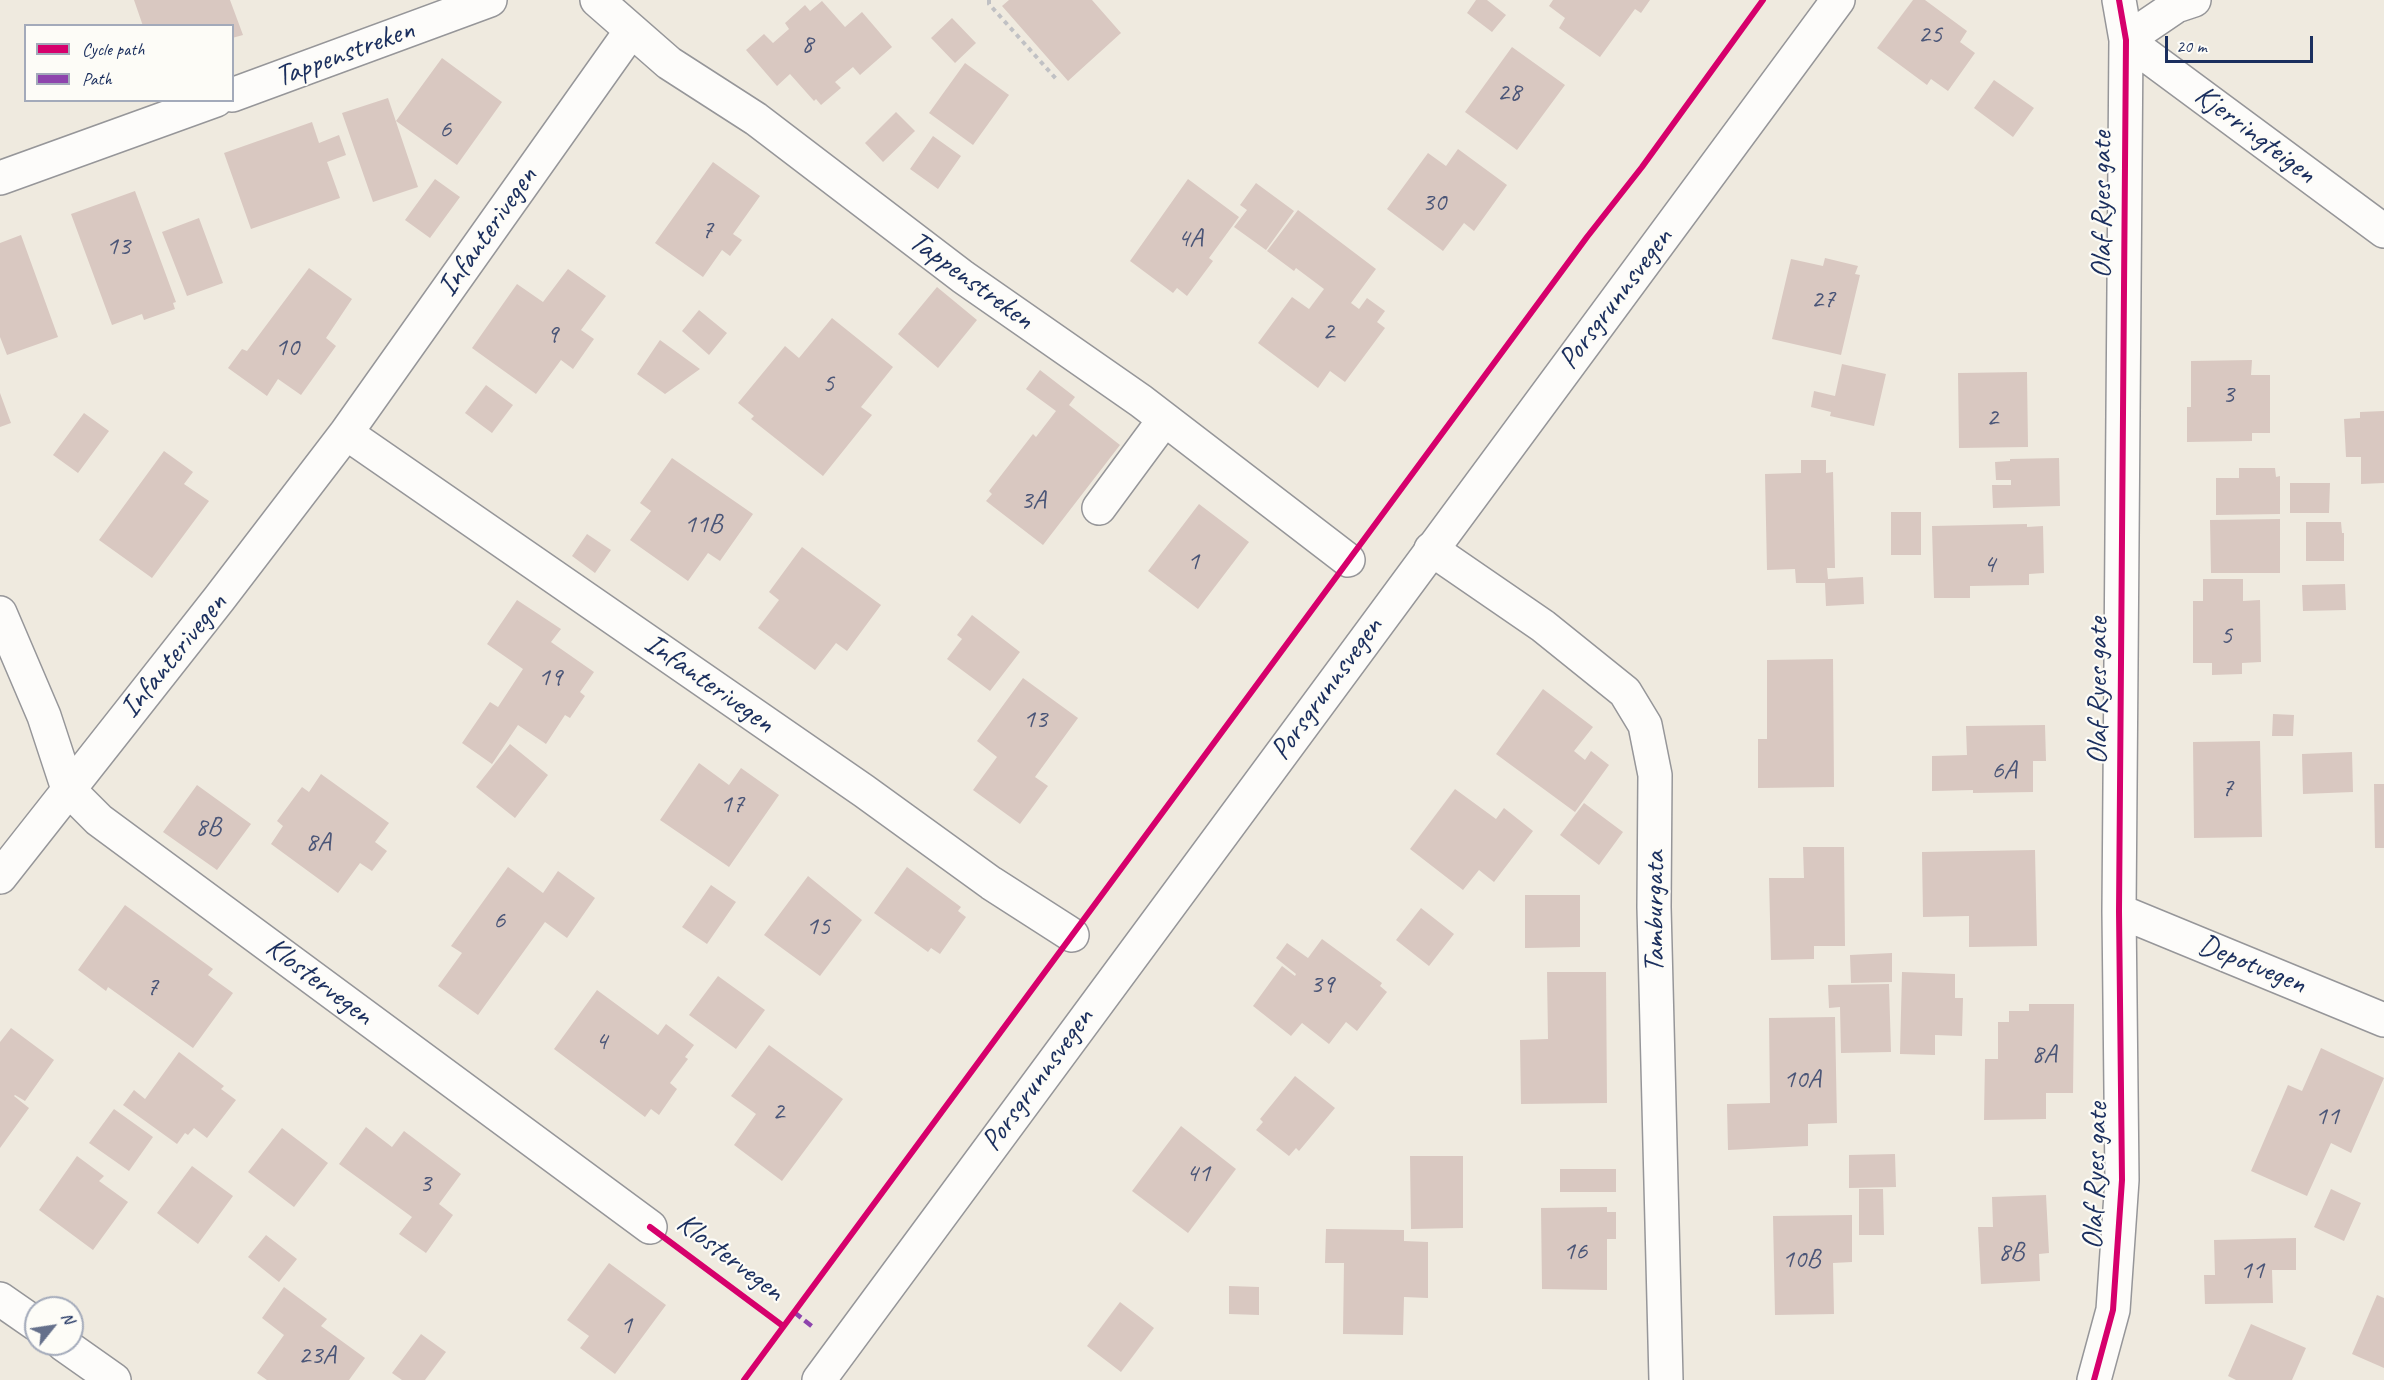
<!DOCTYPE html>
<style>
body{margin:0}
#map{position:relative;width:2384px;height:1380px;overflow:hidden;background:#efeadf;font-family:Caveat,sans-serif}
canvas{display:block}
.legend{position:absolute;left:24px;top:24px;width:210px;height:78px;box-sizing:border-box;background:#fdfcf7;border:2px solid #a3aaba;margin:0;padding:8px 10px;list-style:none;font-size:18px;color:#1b2f5e}
.legend li{display:flex;align-items:center;gap:12px;height:30px}
.legend b{width:30px;border:2px solid #a3aaba}
.north{position:absolute;left:24px;top:1296px;width:60px;height:60px;box-sizing:border-box;background:#fdfcf7;border:2px solid #a3aaba;border-radius:50%;rotate:60deg;font-size:16px;font-weight:700;line-height:24px;text-align:center;color:#1b2f5e}
.north::after{content:'';display:block;margin:auto;width:21px;height:27px;background:#65708b;clip-path:polygon(50% 0,100% 100%,50% 72%,0 100%)}
.scale{position:absolute;left:2165px;top:36px;width:148px;height:27px;box-sizing:border-box;border:3px solid #1b2f5e;border-top:0;padding-left:8px;font-size:18px;line-height:21px;white-space:nowrap;color:#1b2f5e;-webkit-text-stroke:4px #fdfcf7;paint-order:stroke}
</style>
<div id="map">
<canvas width="2384" height="1380"></canvas>
<ul class="legend">
<li><b style="height:8px;background:#d6006c"></b>Cycle path</li>
<li><b style="height:8px;background:#8e44ad"></b>Path</li>
</ul>
<div class="north">N</div>
<div class="scale">20 m</div>
</div>
<script>
const context = document.querySelector('canvas').getContext('2d');
context.lineJoin = 'round';
function paint(path, color) { context.fillStyle = color; context.fill(path, 'evenodd'); }
function stroke(path, color, width, dash) { context.strokeStyle = color; context.lineWidth = width; context.lineCap = dash ? 'butt' : 'round'; context.setLineDash(dash || []); context.stroke(path); }
function label(font, color, halo, rows, align = 'center') {
  context.font = font + ' Caveat,sans-serif'; context.lineWidth = 4.5; context.setLineDash([]); context.textBaseline = 'middle'; context.strokeStyle = halo; context.fillStyle = color; for (const [text, x, y, turn = 0] of rows) {
    context.save(); context.translate(x, y); context.rotate((+turn || 0) * Math.PI / 180); context.textAlign = isNaN(turn) ? turn : align; if (halo) context.strokeText(text, 0, 0); context.fillText(text, 0, 0); context.restore();
  }
}
paint(new Path2D(`
 M 134,0 L 230,0 L 243,35 L 232,38 L 232,26 L 143,26 Z
 M 1009,0 L 1092,0 L 1121,33 L 1068,81 L 1002,6 Z
 M 1476,0 L 1487,0 L 1506,15 L 1492,32 L 1467,13 Z
 M 1553,0 L 1650,0 L 1641,13 L 1635,9 L 1600,57 L 1559,28 L 1565,18 L 1549,6 Z
 M 1913,0 L 1925,0 L 1967,31 L 1960,42 L 1975,53 L 1948,91 L 1931,79 L 1927,85 L 1877,48 Z
 M 822,1 L 845,27 L 862,12 L 892,47 L 860,75 L 853,67 L 835,82 L 841,88 L 821,105 L 816,99 L 814,101 L 790,74 L 777,86 L 746,50 L 764,34 L 773,43 L 789,29 L 785,23 L 805,5 L 810,11 Z
 M 952,18 L 976,43 L 955,63 L 931,38 Z
 M 1512,47 L 1565,85 L 1517,150 L 1465,112 Z
 M 442,58 L 502,102 L 457,165 L 396,121 Z
 M 965,63 L 1009,95 L 973,145 L 929,113 Z
 M 1994,80 L 2034,108 L 2013,137 L 1974,108 Z
 M 388,98 L 418,187 L 373,202 L 342,113 Z
 M 896,112 L 915,131 L 883,162 L 865,143 Z
 M 312,122 L 319,143 L 339,135 L 346,155 L 327,162 L 340,198 L 251,229 L 224,153 Z
 M 933,136 L 961,156 L 938,189 L 910,169 Z
 M 1458,149 L 1507,185 L 1474,231 L 1464,223 L 1443,251 L 1387,209 L 1428,153 L 1446,166 Z
 M 713,162 L 760,196 L 733,234 L 742,240 L 730,256 L 722,250 L 703,277 L 655,243 Z
 M 435,179 L 460,197 L 430,238 L 405,220 Z
 M 1188,179 L 1239,217 L 1209,258 L 1213,261 L 1187,296 L 1177,288 L 1173,293 L 1130,261 Z
 M 1256,183 L 1294,211 L 1266,250 L 1234,227 L 1247,210 L 1240,205 Z
 M 135,191 L 176,302 L 173,303 L 175,309 L 144,320 L 142,314 L 112,325 L 71,214 Z
 M 1298,210 L 1376,269 L 1351,303 L 1359,309 L 1367,298 L 1385,311 L 1377,322 L 1385,328 L 1345,382 L 1330,371 L 1318,388 L 1258,343 L 1292,297 L 1309,309 L 1324,289 L 1296,268 L 1294,271 L 1267,251 Z
 M 199,218 L 223,283 L 187,296 L 162,232 Z
 M 21,235 L 58,337 L 7,355 L 0,337 L 0,243 Z
 M 1825,258 L 1858,266 L 1855,274 L 1860,275 L 1841,355 L 1772,339 L 1791,259 L 1823,266 Z
 M 309,268 L 352,299 L 326,338 L 336,346 L 301,395 L 278,379 L 267,396 L 228,368 L 242,349 L 247,351 Z
 M 568,269 L 606,296 L 581,330 L 594,339 L 573,369 L 561,360 L 536,394 L 472,348 L 517,284 L 543,302 Z
 M 937,287 L 977,320 L 938,368 L 898,334 Z
 M 699,310 L 727,333 L 709,355 L 682,331 Z
 M 832,318 L 893,367 L 861,407 L 872,415 L 823,476 L 751,419 L 754,416 L 738,403 L 785,346 L 799,358 Z
 M 660,340 L 700,369 L 665,394 L 637,374 Z
 M 2252,360 L 2251,375 L 2270,375 L 2270,433 L 2252,433 L 2252,441 L 2187,442 L 2187,407 L 2191,407 L 2191,361 Z
 M 1842,364 L 1886,374 L 1874,426 L 1830,416 L 1831,412 L 1811,407 L 1814,391 L 1835,396 Z
 M 1040,370 L 1075,397 L 1069,405 L 1120,445 L 1043,545 L 986,501 L 992,494 L 989,491 L 1033,434 L 1036,437 L 1056,411 L 1026,389 Z
 M 2027,372 L 2028,447 L 1959,448 L 1958,373 Z
 M 486,385 L 513,405 L 492,433 L 465,413 Z
 M 0,393 L 11,423 L 0,427 Z
 M 2384,411 L 2384,483 L 2361,484 L 2361,457 L 2346,457 L 2344,419 L 2360,418 L 2360,412 Z
 M 84,413 L 109,431 L 78,473 L 53,455 Z
 M 164,451 L 193,472 L 184,484 L 209,501 L 152,578 L 99,540 Z
 M 672,458 L 753,514 L 720,561 L 708,553 L 688,581 L 630,540 L 651,511 L 640,503 Z
 M 2059,458 L 2060,506 L 1993,508 L 1992,485 L 2011,485 L 2011,480 L 1996,480 L 1995,462 L 2010,461 L 2010,459 Z
 M 1801,460 L 1826,460 L 1826,473 L 1833,472 L 1835,568 L 1827,568 L 1828,579 L 1863,577 L 1864,604 L 1826,606 L 1825,583 L 1796,583 L 1795,569 L 1767,570 L 1765,474 L 1801,473 Z
 M 2239,468 L 2275,468 L 2276,477 L 2280,476 L 2280,514 L 2216,515 L 2216,478 L 2239,478 Z
 M 2290,483 L 2330,483 L 2329,513 L 2290,513 Z
 M 1199,504 L 1249,542 L 1198,609 L 1148,571 Z
 M 1891,512 L 1921,512 L 1921,555 L 1891,555 Z
 M 2280,519 L 2280,573 L 2211,573 L 2210,520 Z
 M 2306,522 L 2341,522 L 2342,533 L 2344,533 L 2344,561 L 2306,561 Z
 M 2027,524 L 2027,527 L 2043,526 L 2044,573 L 2029,574 L 2029,585 L 1970,586 L 1970,598 L 1934,598 L 1932,526 Z
 M 587,534 L 611,550 L 595,573 L 572,556 Z
 M 802,547 L 881,605 L 847,651 L 836,643 L 815,670 L 758,628 L 779,600 L 769,592 Z
 M 2203,579 L 2243,579 L 2243,601 L 2260,600 L 2261,662 L 2242,663 L 2242,674 L 2212,675 L 2212,663 L 2193,663 L 2193,601 L 2203,601 Z
 M 2345,584 L 2346,610 L 2303,611 L 2302,585 Z
 M 517,600 L 561,629 L 551,642 L 594,672 L 580,692 L 585,696 L 570,718 L 565,715 L 546,744 L 518,725 L 492,764 L 462,743 L 490,702 L 498,707 L 523,669 L 487,644 Z
 M 972,615 L 1020,652 L 990,691 L 947,659 L 962,639 L 957,635 Z
 M 1833,659 L 1834,787 L 1758,788 L 1758,739 L 1767,739 L 1767,660 Z
 M 1023,678 L 1078,718 L 1035,777 L 1048,786 L 1020,824 L 973,790 L 997,757 L 977,741 Z
 M 1543,689 L 1593,727 L 1574,751 L 1585,760 L 1591,751 L 1609,765 L 1575,812 L 1496,754 Z
 M 2273,714 L 2294,715 L 2293,736 L 2272,736 Z
 M 2045,725 L 2046,761 L 2033,761 L 2033,792 L 1973,793 L 1973,790 L 1932,791 L 1932,756 L 1967,755 L 1966,726 Z
 M 2260,741 L 2262,837 L 2194,838 L 2193,742 Z
 M 510,744 L 548,775 L 515,818 L 476,787 Z
 M 2352,752 L 2353,792 L 2303,794 L 2302,754 Z
 M 699,763 L 729,785 L 741,768 L 779,795 L 729,867 L 660,820 Z
 M 321,774 L 389,823 L 375,842 L 387,851 L 372,871 L 360,863 L 338,893 L 271,844 L 283,826 L 277,821 L 302,787 L 309,792 Z
 M 2374,784 L 2384,784 L 2384,848 L 2375,848 Z
 M 197,785 L 251,824 L 217,870 L 163,832 Z
 M 1455,789 L 1496,819 L 1504,808 L 1533,831 L 1494,882 L 1479,870 L 1463,890 L 1410,849 Z
 M 1584,803 L 1623,832 L 1599,865 L 1560,835 Z
 M 1803,847 L 1844,847 L 1845,946 L 1814,946 L 1814,959 L 1771,960 L 1769,878 L 1804,878 Z
 M 2035,850 L 2037,946 L 1969,947 L 1969,916 L 1923,917 L 1922,852 Z
 M 508,867 L 543,893 L 558,871 L 595,898 L 567,938 L 545,922 L 478,1015 L 438,986 L 462,953 L 451,946 Z
 M 907,867 L 961,907 L 958,911 L 966,917 L 940,954 L 931,948 L 928,952 L 874,913 Z
 M 808,876 L 862,920 L 820,976 L 764,935 Z
 M 711,885 L 736,902 L 707,944 L 682,927 Z
 M 1525,895 L 1580,895 L 1580,947 L 1525,948 Z
 M 125,905 L 213,969 L 208,975 L 233,993 L 193,1048 L 108,987 L 106,991 L 78,970 Z
 M 1421,908 L 1454,934 L 1429,966 L 1396,940 Z
 M 1322,939 L 1382,983 L 1380,986 L 1387,992 L 1357,1031 L 1346,1022 L 1329,1044 L 1302,1023 L 1291,1036 L 1253,1006 L 1282,966 L 1295,976 L 1296,974 L 1276,958 L 1287,943 L 1308,958 Z
 M 1892,953 L 1892,982 L 1851,983 L 1850,955 Z
 M 1547,972 L 1606,972 L 1607,1103 L 1521,1104 L 1520,1040 L 1548,1039 Z
 M 1902,972 L 1955,974 L 1955,998 L 1963,998 L 1962,1036 L 1935,1035 L 1935,1055 L 1900,1054 Z
 M 718,976 L 765,1010 L 736,1049 L 689,1015 Z
 M 1889,984 L 1891,1052 L 1841,1053 L 1840,1007 L 1829,1008 L 1828,985 Z
 M 597,990 L 658,1035 L 666,1024 L 694,1045 L 685,1057 L 688,1059 L 670,1083 L 677,1089 L 659,1115 L 651,1109 L 645,1117 L 554,1049 Z
 M 2029,1004 L 2074,1004 L 2073,1093 L 2046,1093 L 2046,1119 L 1984,1120 L 1985,1059 L 1998,1059 L 1998,1022 L 2009,1022 L 2009,1011 L 2029,1011 Z
 M 1835,1017 L 1837,1123 L 1808,1124 L 1808,1146 L 1728,1150 L 1727,1104 L 1770,1103 L 1769,1018 Z
 M 11,1028 L 54,1060 L 25,1101 L 15,1095 L 14,1096 L 29,1108 L 0,1148 L 0,1042 Z
 M 769,1045 L 843,1099 L 782,1181 L 734,1145 L 756,1114 L 731,1096 Z
 M 2321,1048 L 2384,1078 L 2351,1153 L 2331,1143 L 2307,1196 L 2251,1171 L 2288,1085 L 2302,1091 Z
 M 179,1052 L 224,1086 L 221,1089 L 236,1100 L 207,1138 L 194,1128 L 188,1135 L 185,1133 L 177,1144 L 123,1105 L 134,1090 L 145,1099 Z
 M 1295,1076 L 1335,1108 L 1299,1151 L 1296,1148 L 1289,1156 L 1256,1130 L 1263,1122 L 1260,1119 Z
 M 114,1109 L 153,1137 L 129,1171 L 89,1143 Z
 M 1181,1126 L 1236,1169 L 1188,1233 L 1132,1191 Z
 M 366,1127 L 392,1147 L 404,1131 L 461,1174 L 439,1204 L 453,1215 L 426,1253 L 399,1234 L 412,1217 L 339,1164 Z
 M 282,1128 L 328,1163 L 294,1207 L 248,1172 Z
 M 1895,1154 L 1896,1187 L 1849,1188 L 1849,1155 Z
 M 77,1156 L 104,1176 L 99,1181 L 128,1202 L 93,1250 L 39,1210 Z
 M 1410,1156 L 1463,1156 L 1463,1228 L 1411,1229 Z
 M 192,1166 L 233,1196 L 198,1244 L 157,1213 Z
 M 1560,1169 L 1616,1169 L 1616,1192 L 1560,1192 Z
 M 1859,1189 L 1883,1189 L 1884,1235 L 1859,1235 Z
 M 2331,1189 L 2361,1203 L 2344,1241 L 2314,1227 Z
 M 2046,1195 L 2049,1253 L 2039,1254 L 2040,1281 L 1981,1284 L 1978,1227 L 1993,1227 L 1992,1197 Z
 M 1607,1207 L 1607,1212 L 1616,1212 L 1616,1239 L 1607,1239 L 1607,1290 L 1542,1289 L 1541,1208 Z
 M 1852,1215 L 1852,1262 L 1833,1263 L 1834,1314 L 1775,1315 L 1773,1216 Z
 M 1326,1229 L 1404,1230 L 1404,1241 L 1428,1242 L 1428,1298 L 1404,1297 L 1403,1335 L 1343,1334 L 1344,1263 L 1325,1263 Z
 M 266,1235 L 297,1259 L 279,1282 L 248,1257 Z
 M 2296,1238 L 2296,1270 L 2272,1270 L 2273,1303 L 2205,1304 L 2204,1275 L 2215,1275 L 2214,1240 Z
 M 609,1263 L 666,1305 L 615,1374 L 580,1348 L 589,1336 L 567,1320 Z
 M 1229,1286 L 1259,1287 L 1259,1315 L 1229,1314 Z
 M 284,1287 L 327,1319 L 321,1326 L 365,1358 L 349,1380 L 267,1380 L 257,1373 L 284,1335 L 262,1318 Z
 M 2377,1295 L 2384,1298 L 2384,1368 L 2352,1354 Z
 M 1120,1302 L 1154,1328 L 1121,1372 L 1087,1346 Z
 M 2251,1324 L 2306,1348 L 2292,1380 L 2236,1380 L 2228,1376 Z
 M 421,1334 L 446,1352 L 425,1380 L 402,1380 L 392,1373 Z`), '#d9c8c1');
const minor = new Path2D(`
 M 597,0 L 669,63 L 756,119 L 963,277 L 1141,401 L 1348,560
 M 2194,0 L 2176,6 L 2126,40 L 2384,231
 M 232,95 L 490,0
 M 0,178 L 216,100
 M 346,433 L 864,791 L 991,883 L 1072,935
 M 1099,508 L 1164,420
 M 1431,549 L 1543,626 L 1625,692 L 1645,725 L 1655,775 L 1654,907 L 1666,1380
 M 0,613 L 44,716 L 68,789 L 99,820 L 650,1227
 M 0,877 L 219,599 L 346,433 L 631,31
 M 2119,911 L 2384,1020
 M 0,1299 L 36,1324
 M 63,1344 L 114,1380
 M 2094,1380 L 2113,1310 L 2122,1180 L 2119,911 L 2126,40 L 2119,0`);
const major = new Path2D(`
 M 819,1380 L 1838,0`);
stroke(minor, '#969699', 36);
stroke(major, '#969699', 36);
stroke(new Path2D(`
 M 989,0 L 989,4 L 1058,81`), '#c0c1c4', 4, [4.5, 4.5]);
stroke(minor, '#fdfcfa', 33);
stroke(major, '#fdfcfa', 33);
stroke(new Path2D(`
 M 794,1312 L 814,1328`), '#8e44ad', 4.5, [9, 4.5]);
stroke(new Path2D(`
 M 650,1227 L 783,1326
 M 744,1380 L 1587,237 L 1642,167 L 1763,0
 M 2094,1380 L 2113,1310 L 2122,1180 L 2119,911 L 2126,40 L 2119,0`), '#d6006c', 6);
label('27px', '#4a5577', null, [
 ["25",1930,35],
 ["8",807,45],
 ["28",1509,93],
 ["6",445,130],
 ["30",1434,203],
 ["7",707,231],
 ["4A",1190,239],
 ["13",118,247],
 ["27",1823,300],
 ["2",1328,332],
 ["9",552,335],
 ["10",287,348],
 ["5",828,384],
 ["3",2228,395],
 ["2",1992,418],
 ["3A",1033,501],
 ["11B",703,525],
 ["1",1193,562],
 ["4",1989,565],
 ["5",2226,636],
 ["19",550,678],
 ["13",1035,720],
 ["6A",2004,771],
 ["7",2227,789],
 ["17",732,805],
 ["8B",208,828],
 ["8A",318,843],
 ["6",499,921],
 ["15",818,927],
 ["39",1322,985],
 ["7",152,988],
 ["4",601,1042],
 ["8A",2044,1055],
 ["10A",1802,1080],
 ["2",778,1112],
 ["11",2327,1117],
 ["41",1198,1174],
 ["3",425,1184],
 ["16",1575,1252],
 ["8B",2011,1253],
 ["10B",1801,1260],
 ["11",2252,1271],
 ["1",626,1326],
 ["23A",317,1356]
]);
label('30px', '#1b2f5e', '#fdfcf7', [
 ["Tappenstreken",345,54,-20],
 ["Kjerringteigen",2255,135,37],
 ["Olaf Ryes gate",2102,205,-90],
 ["Infanterivegen",488,232,-55],
 ["Tappenstreken",971,281,36],
 ["Porsgrunnsvegen",1616,299,-53],
 ["Infanterivegen",174,656,-51],
 ["Infanterivegen",709,684,35],
 ["Porsgrunnsvegen",1327,689,-54],
 ["Olaf Ryes gate",2098,691,-90],
 ["Tamburgata",1655,912,-90],
 ["Depotvegen",2252,965,22],
 ["Klostervegen",319,982,37],
 ["Porsgrunnsvegen",1038,1080,-54],
 ["Olaf Ryes gate",2096,1176,-88],
 ["Klostervegen",730,1258,37]
]);
</script>
